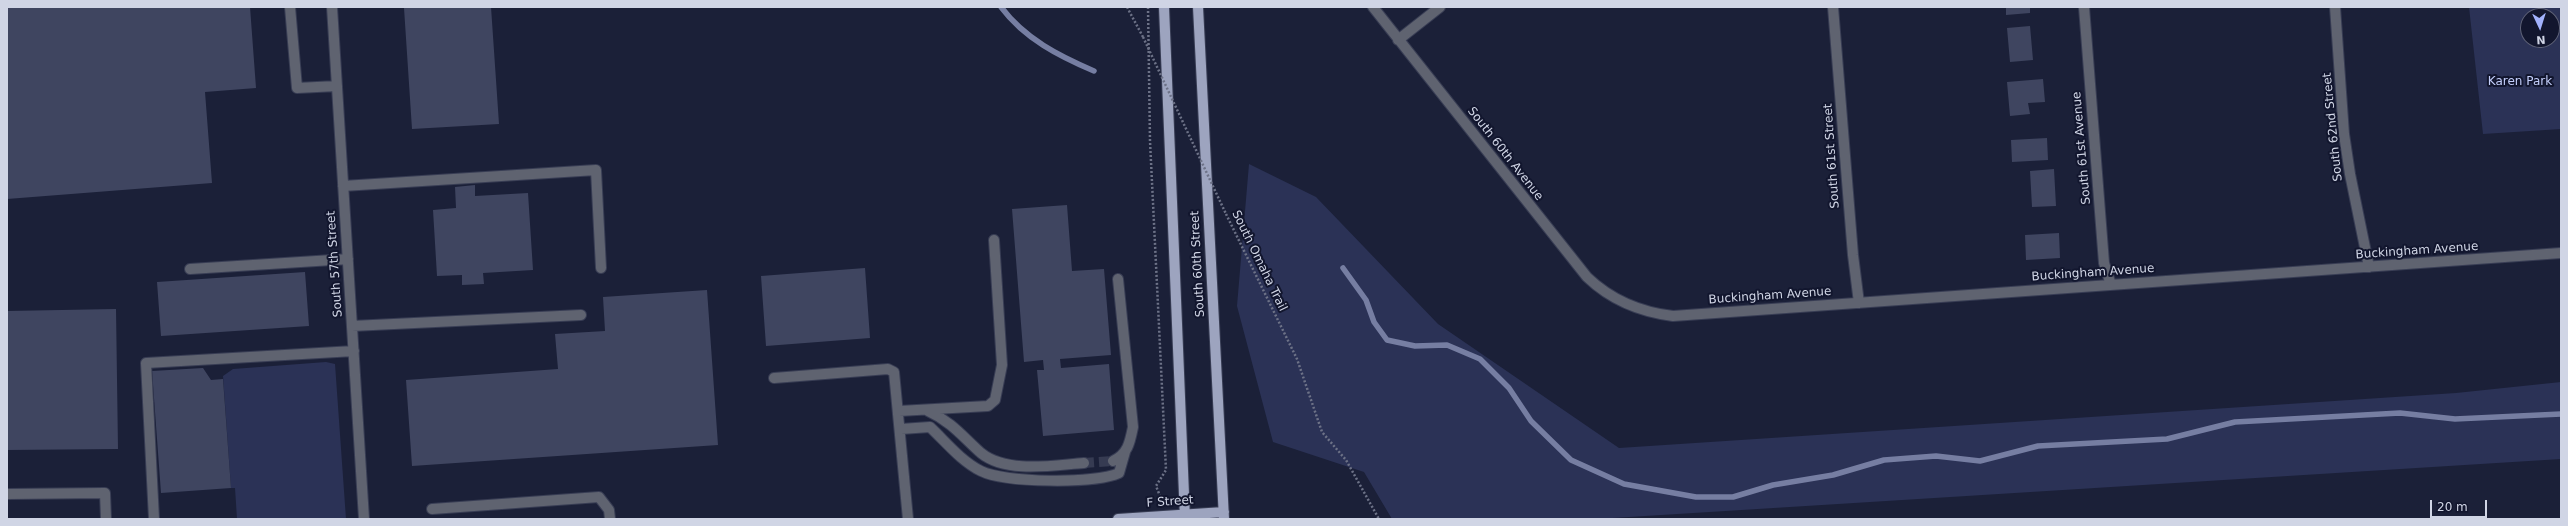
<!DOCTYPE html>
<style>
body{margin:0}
#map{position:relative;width:2568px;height:526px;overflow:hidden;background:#1b2038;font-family:"DejaVu Sans",sans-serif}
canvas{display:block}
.frame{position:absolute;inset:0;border:8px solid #d0d5e5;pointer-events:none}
.north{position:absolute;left:2520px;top:8px;width:40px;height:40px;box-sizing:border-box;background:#12162e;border:1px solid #5e6277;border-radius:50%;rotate:176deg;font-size:11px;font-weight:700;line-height:16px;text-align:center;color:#d0d5e5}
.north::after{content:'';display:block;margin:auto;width:14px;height:18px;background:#a2b2fd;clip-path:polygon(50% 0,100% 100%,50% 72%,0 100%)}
.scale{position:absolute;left:2430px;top:500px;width:57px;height:18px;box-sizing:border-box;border:2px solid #d0d5e5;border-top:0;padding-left:5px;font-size:12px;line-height:14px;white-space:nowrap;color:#d0d5e5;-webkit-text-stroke:3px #12162e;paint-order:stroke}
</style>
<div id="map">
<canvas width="2568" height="526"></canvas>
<div class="frame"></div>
<div class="north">N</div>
<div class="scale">20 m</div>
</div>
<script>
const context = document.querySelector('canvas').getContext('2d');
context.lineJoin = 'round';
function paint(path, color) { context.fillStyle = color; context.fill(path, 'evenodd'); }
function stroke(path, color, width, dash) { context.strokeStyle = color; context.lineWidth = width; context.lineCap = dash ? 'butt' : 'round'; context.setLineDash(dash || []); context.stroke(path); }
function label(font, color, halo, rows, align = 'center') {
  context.font = font + ' "DejaVu Sans",sans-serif'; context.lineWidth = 4; context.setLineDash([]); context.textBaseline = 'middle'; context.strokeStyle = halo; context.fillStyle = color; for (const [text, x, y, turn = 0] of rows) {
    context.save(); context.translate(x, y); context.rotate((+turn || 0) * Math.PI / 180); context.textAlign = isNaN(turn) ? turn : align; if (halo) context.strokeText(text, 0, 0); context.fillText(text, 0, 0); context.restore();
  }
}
paint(new Path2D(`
 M 2469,7 L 2561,7 L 2561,129 L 2483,134 ZM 2528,16 L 2552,16 L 2552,40 L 2528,40 Z
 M 1249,164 L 1316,197 L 1438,324 L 1619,448 L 2456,393 L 2561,382 L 2561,459 L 1597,519 L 1392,519 L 1364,472 L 1273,442 L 1237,306 Z
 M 326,362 L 335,364 L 346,519 L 237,519 L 235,488 L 231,488 L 223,376 L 233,369 Z`), '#2b3256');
stroke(new Path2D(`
 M 1001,7 C 1025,39 1059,56 1094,71
 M 1343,268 L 1366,300 L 1374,322 L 1387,340 L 1415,346 L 1447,345 L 1480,359 L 1509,388 L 1531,421 L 1571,460 L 1624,484 L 1696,497 L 1733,497 L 1773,485 L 1833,475 L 1884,460 L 1936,456 L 1980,461 L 2038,446 L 2167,439 L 2235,422 L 2400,413 L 2455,419 L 2561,414`), '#767ea2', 5.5);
paint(new Path2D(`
 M 7,7 L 250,7 L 256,88 L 205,92 L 212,183 L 7,199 Z
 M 419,7 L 491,7 L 499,124 L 412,129 L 404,8 Z
 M 2006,7 L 2030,7 L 2030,13 L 2006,15 Z
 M 2030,26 L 2033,60 L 2010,62 L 2007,28 Z
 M 2043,79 L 2045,102 L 2028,103 L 2030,114 L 2010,116 L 2007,82 Z
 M 2047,138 L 2048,160 L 2012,162 L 2011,140 Z
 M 2054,169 L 2056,206 L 2032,207 L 2030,171 Z
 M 475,185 L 475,196 L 528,193 L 533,270 L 483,273 L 484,284 L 462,285 L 462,275 L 437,276 L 433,210 L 456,208 L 455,187 Z
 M 1067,205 L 1072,271 L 1104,269 L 1111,355 L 1060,359 L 1061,368 L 1109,364 L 1114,430 L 1043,436 L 1037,370 L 1044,370 L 1043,360 L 1024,362 L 1012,209 Z
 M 2059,233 L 2060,258 L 2026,260 L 2025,235 Z
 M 865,268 L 870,338 L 766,346 L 761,276 Z
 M 305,272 L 309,326 L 161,336 L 157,282 Z
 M 707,290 L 718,445 L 412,466 L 406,380 L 558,369 L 555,334 L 605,331 L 603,297 Z
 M 116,309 L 118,449 L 7,450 L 7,311 Z
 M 203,368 L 211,380 L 223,379 L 231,488 L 161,493 L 152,371 Z`), '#3f4560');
stroke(new Path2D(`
 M 1084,463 L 1113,461`), '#363b52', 10, [10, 5]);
const minor = new Path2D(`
 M 290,7 L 297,88 L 337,86
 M 332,7 L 364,519
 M 1373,7 L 1587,277 C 1612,301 1640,312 1673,316 L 2561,253
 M 1833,7 L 1853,255 L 1859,303
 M 2084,7 L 2104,263 L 2111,285
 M 2335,7 L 2344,134 L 2350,174 L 2369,267
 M 1398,40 L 1440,7
 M 343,186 L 596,170 L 601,268
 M 190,269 L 348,259
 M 352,326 L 581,315
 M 774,378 L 888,369 L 894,372 L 908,519
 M 899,411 L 988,406 L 995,400 L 1002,365 L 994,240
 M 928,411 C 952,422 963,437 981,453 C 1007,474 1054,465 1084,463
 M 901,429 L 930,427 C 946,442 961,461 981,471 C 1005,483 1095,484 1119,473 L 1125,452
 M 1113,461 C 1128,454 1130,442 1133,427 L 1118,279
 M 7,494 L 105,493 L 106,519
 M 432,509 L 599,497 L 609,510 L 610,519
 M 154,519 L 146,363 L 354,351`);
const major = new Path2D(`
 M 1164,7 L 1185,519
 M 1198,7 L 1224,519
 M 1118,519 L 1224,512`);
stroke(minor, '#383d54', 12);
stroke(major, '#383d54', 12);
stroke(new Path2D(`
 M 1127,7 L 1143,37
 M 1148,7 L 1150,141 L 1166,470 L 1156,486 L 1162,501
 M 1226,214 L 1297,359 L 1322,432 L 1346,460 L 1379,519`), '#6d7287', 2.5, [2, 2]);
stroke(minor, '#5f6370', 10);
stroke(major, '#9da4bf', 10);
stroke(new Path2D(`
 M 1143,37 L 1226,214`), '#6d7287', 2.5, [2, 2]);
label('12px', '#c4cffb', '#12162e', [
 ["Karen Park",2520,82]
]);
label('12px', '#d0d5e5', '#12162e', [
 ["South 62nd Street",2333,127,-96],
 ["South 61st Avenue",2082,148,-95],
 ["South 60th Avenue",1505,154,52],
 ["South 61st Street",1832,156,-94],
 ["Buckingham Avenue",2417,251,-4],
 ["South Omaha Trail",1259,261,64],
 ["South 57th Street",335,264,-94],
 ["South 60th Street",1198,264,-93],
 ["Buckingham Avenue",2093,273,-4],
 ["Buckingham Avenue",1770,296,-4],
 ["F Street",1170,502,-4]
]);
</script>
